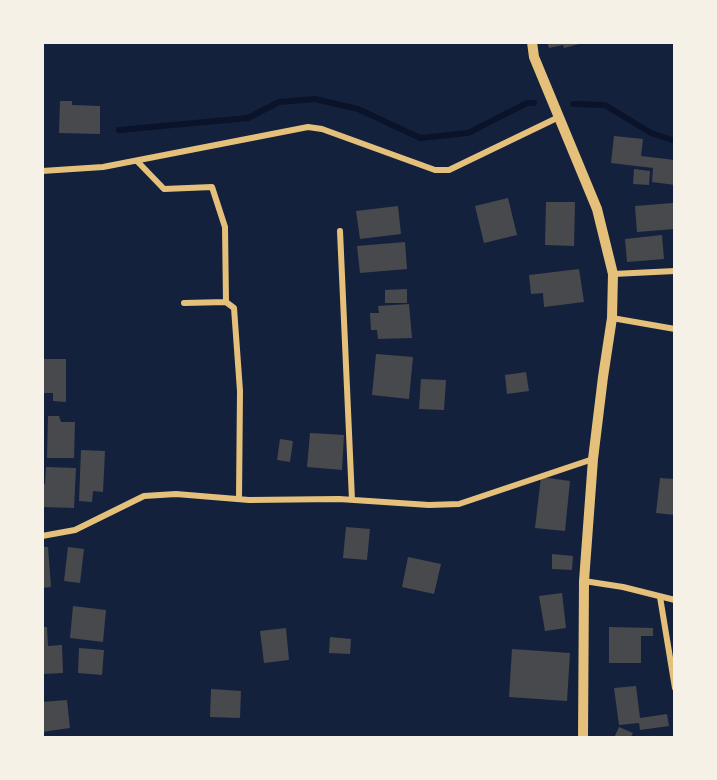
<!DOCTYPE html>
<style>
body{margin:0}
#map{position:relative;width:717px;height:780px;overflow:hidden;background:#14213d;font-family:"IBM Plex Sans",sans-serif}
canvas{display:block}
.frame{position:absolute;inset:0;border:44px solid #f6f1e7;pointer-events:none}
</style>
<div id="map">
<canvas width="717" height="780"></canvas>
<div class="frame"></div>
</div>
<script>
const context = document.querySelector('canvas').getContext('2d');
context.lineJoin = 'round';
function stroke(path, color, width, dash) { context.strokeStyle = color; context.lineWidth = width; context.lineCap = dash ? 'butt' : 'round'; context.setLineDash(dash || []); context.stroke(path); }
function paint(path, color) { context.fillStyle = color; context.fill(path, 'evenodd'); }
stroke(new Path2D(`
 M 573,104 L 605,105 L 651,133 L 675,141
 M 119,130 L 248,118 L 279,102 L 315,99 L 358,109 L 420,138 L 468,133 L 527,103 L 534,103`), '#0b132b', 6);
paint(new Path2D(`
 M 547,42 L 583,42 L 583,43 L 564,48 L 563,45 L 549,48 Z
 M 60,101 L 72,101 L 72,105 L 100,106 L 100,134 L 59,133 Z
 M 614,136 L 643,139 L 641,156 L 675,160 L 675,185 L 652,182 L 653,168 L 611,163 Z
 M 634,169 L 650,171 L 649,185 L 633,184 Z
 M 508,198 L 517,235 L 484,243 L 475,206 Z
 M 546,202 L 575,202 L 574,246 L 545,245 Z
 M 673,203 L 674,229 L 637,232 L 635,206 Z
 M 398,206 L 401,234 L 360,239 L 356,211 Z
 M 662,235 L 664,259 L 627,262 L 625,239 Z
 M 405,242 L 407,269 L 360,273 L 357,246 Z
 M 579,269 L 584,302 L 544,307 L 543,293 L 531,294 L 529,275 Z
 M 407,289 L 407,303 L 385,303 L 385,290 Z
 M 409,304 L 412,338 L 378,339 L 377,330 L 371,330 L 370,313 L 379,313 L 378,306 Z
 M 376,354 L 413,357 L 409,399 L 372,395 Z
 M 42,359 L 66,359 L 66,402 L 53,401 L 53,393 L 42,393 Z
 M 526,372 L 529,391 L 507,394 L 505,375 Z
 M 421,379 L 446,380 L 444,410 L 419,409 Z
 M 48,416 L 59,416 L 61,422 L 75,422 L 74,458 L 47,458 Z
 M 310,433 L 344,435 L 342,470 L 307,467 Z
 M 280,439 L 293,441 L 290,462 L 277,460 Z
 M 81,450 L 105,451 L 103,492 L 93,491 L 92,502 L 79,501 Z
 M 46,467 L 76,468 L 74,508 L 42,507 L 42,484 L 45,484 Z
 M 541,477 L 570,481 L 565,531 L 535,528 Z
 M 660,478 L 675,479 L 675,515 L 656,513 Z
 M 346,527 L 370,529 L 367,560 L 343,558 Z
 M 42,547 L 48,547 L 51,587 L 42,588 Z
 M 68,547 L 84,549 L 80,583 L 64,581 Z
 M 552,554 L 573,556 L 572,570 L 552,569 Z
 M 408,557 L 441,564 L 434,594 L 402,587 Z
 M 562,593 L 566,628 L 545,631 L 539,596 Z
 M 73,606 L 106,610 L 103,642 L 70,638 Z
 M 42,627 L 47,627 L 48,646 L 62,645 L 63,673 L 42,674 Z
 M 609,627 L 653,628 L 653,636 L 641,636 L 641,663 L 609,663 Z
 M 286,628 L 289,660 L 264,663 L 260,631 Z
 M 330,637 L 351,639 L 350,654 L 329,653 Z
 M 79,648 L 104,650 L 102,675 L 78,673 Z
 M 512,649 L 570,653 L 567,701 L 509,697 Z
 M 636,686 L 640,718 L 667,714 L 669,726 L 640,730 L 639,723 L 619,725 L 614,688 Z
 M 211,689 L 241,691 L 240,718 L 210,717 Z
 M 67,700 L 70,728 L 42,732 L 42,702 Z
 M 619,727 L 633,733 L 630,738 L 614,738 Z`), '#48494c');
stroke(new Path2D(`
 M 137,161 L 164,189 L 212,187 L 225,227 L 226,302
 M 42,171 L 103,167 L 308,127 L 322,129 L 435,170 L 449,170 L 559,117
 M 340,231 L 352,500
 M 613,274 L 675,271
 M 184,303 L 226,302 L 234,308 L 240,391 L 239,499
 M 612,318 L 675,329
 M 42,536 L 75,530 L 144,496 L 176,494 L 249,500 L 339,499 L 429,505 L 459,504 L 593,459
 M 584,581 L 623,587 L 675,600
 M 660,597 L 675,688`), '#e5c07b', 6);
stroke(new Path2D(`
 M 532,42 L 534,57 L 597,209 L 613,274 L 612,318 L 603,377 L 593,459 L 584,581 L 583,738`), '#e5c07b', 10);
</script>
